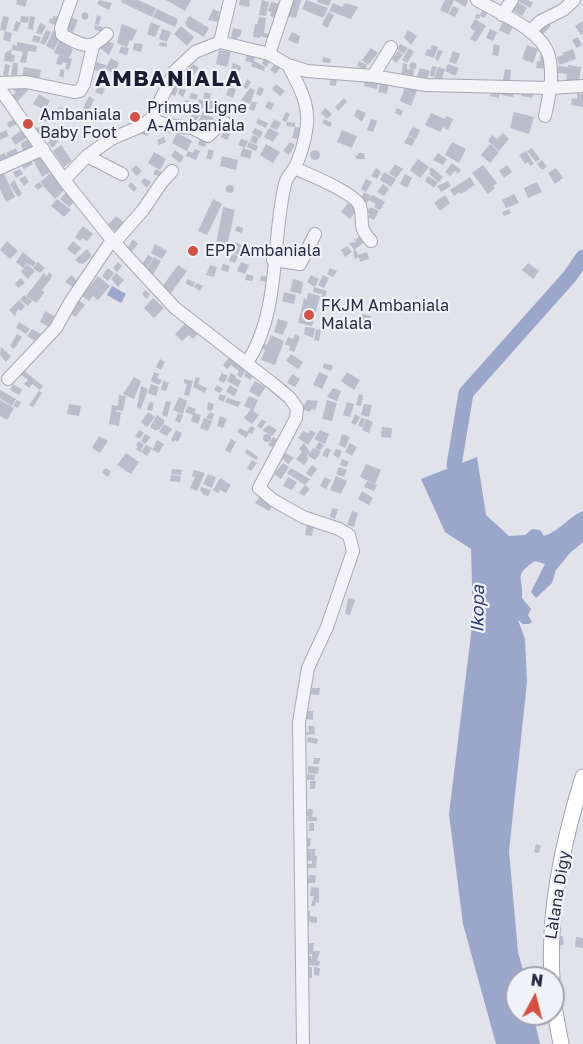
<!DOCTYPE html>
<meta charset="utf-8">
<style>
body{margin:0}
#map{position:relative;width:583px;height:1044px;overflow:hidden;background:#e1e2ea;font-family:"Golos Text",sans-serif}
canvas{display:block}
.north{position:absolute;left:505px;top:966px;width:60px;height:60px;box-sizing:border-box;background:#f1f2f7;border:2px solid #a1a3af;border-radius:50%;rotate:7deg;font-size:16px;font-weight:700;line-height:24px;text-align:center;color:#292c42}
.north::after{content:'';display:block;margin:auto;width:21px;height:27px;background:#d15244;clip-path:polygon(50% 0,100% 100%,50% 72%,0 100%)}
</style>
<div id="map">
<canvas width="583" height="1044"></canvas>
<div class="north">N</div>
</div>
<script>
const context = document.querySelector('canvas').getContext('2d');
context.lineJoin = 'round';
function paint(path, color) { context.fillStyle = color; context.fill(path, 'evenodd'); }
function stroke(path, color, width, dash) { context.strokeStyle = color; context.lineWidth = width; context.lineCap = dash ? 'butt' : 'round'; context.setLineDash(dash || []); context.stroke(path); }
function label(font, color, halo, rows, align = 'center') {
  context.font = font + ' "Golos Text",sans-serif'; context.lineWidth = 4.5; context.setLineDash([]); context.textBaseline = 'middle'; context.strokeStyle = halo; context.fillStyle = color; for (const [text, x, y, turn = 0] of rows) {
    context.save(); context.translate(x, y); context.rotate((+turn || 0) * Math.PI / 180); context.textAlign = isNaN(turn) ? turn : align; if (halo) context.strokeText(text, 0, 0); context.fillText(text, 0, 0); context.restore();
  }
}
paint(new Path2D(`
 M 112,286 L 126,294 L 121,303 L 107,295 Z
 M 477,457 L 486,515 L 509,536 L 525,535 L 532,529 L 540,530 L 544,536 C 560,531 568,517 583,511 L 583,542 L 570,553 L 556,570 L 552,583 L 536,598 L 531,592 L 545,564 L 535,561 C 512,576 524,577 522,598 L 531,609 L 528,615 L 532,622 L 529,624 L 523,624 L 518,620 L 525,639 L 527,682 L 509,851 L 518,952 L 525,978 L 517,978 L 517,1014 L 533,1014 L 540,1044 L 496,1044 L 463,924 L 449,814 L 473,618 L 471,549 L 445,532 L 421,479 Z`), '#9ba6cb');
stroke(new Path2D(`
 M 463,483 L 454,465 L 466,393 L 570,276 L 583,257`), '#9ba6cb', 15);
paint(new Path2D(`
 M 17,0 L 27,0 L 25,7 L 16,4 Z
 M 99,0 L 112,3 L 109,10 L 97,4 Z
 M 122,0 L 138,0 L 156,8 L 152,17 L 121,2 Z
 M 166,0 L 191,0 L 185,11 Z
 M 240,0 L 250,0 L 249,7 L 239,5 Z
 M 262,0 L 269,2 L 266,16 L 259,15 Z
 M 290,0 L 301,0 L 296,18 L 286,16 Z
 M 306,0 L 328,8 L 323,18 L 302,9 Z
 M 318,0 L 331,0 L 329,6 L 317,2 Z
 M 445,0 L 468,0 L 468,1 L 465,7 L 454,0 L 448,14 L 440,10 Z
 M 515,0 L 527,8 L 522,16 L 513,11 L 515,7 L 510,4 Z
 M 519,0 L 528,0 L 533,3 L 530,8 L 518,1 Z
 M 271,2 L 281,4 L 275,18 L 270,16 L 271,12 L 268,11 Z
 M 333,3 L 342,7 L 345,3 L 358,7 L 351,19 L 329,11 Z
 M 453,6 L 459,9 L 455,17 L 449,14 Z
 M 157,9 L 178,19 L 175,27 L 153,17 Z
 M 213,9 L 220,12 L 218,16 L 221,17 L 219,22 L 208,20 Z
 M 483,9 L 488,12 L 484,18 L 480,16 L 479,19 L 475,18 L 476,14 L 480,15 Z
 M 328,12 L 334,15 L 327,28 L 322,24 Z
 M81.5 16a3.5 3.5 0 1 1 7 0a3.5 3.5 0 1 1-7 0Z
 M 97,15 L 101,17 L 99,25 L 95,24 Z
 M 3,16 L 9,17 L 6,31 L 0,30 Z
 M 21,16 L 29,17 L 28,23 L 20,22 Z
 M 30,16 L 35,17 L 33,30 L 28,29 Z
 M 53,16 L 60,17 L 59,26 L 49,23 L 50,18 L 53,19 Z
 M 189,16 L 209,28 L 204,37 L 187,27 L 185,23 Z
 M 70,17 L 78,20 L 73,32 L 64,28 Z
 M 259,17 L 266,18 L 264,33 L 271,34 L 270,39 L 261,36 L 260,38 L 253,37 L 255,24 L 257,24 Z
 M 475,19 L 486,26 L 476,42 L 470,39 L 475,31 L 470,28 Z
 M 504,19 L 514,23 L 509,35 L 499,30 Z
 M 16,21 L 21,23 L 17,32 L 13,30 Z
 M 583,21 L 583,34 L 581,35 L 575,26 Z
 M 151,22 L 160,26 L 155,37 L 147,34 Z
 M 548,22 L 551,26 L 542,35 L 538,30 Z
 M 40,23 L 46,26 L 41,35 L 36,33 Z
 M 122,24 L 137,30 L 132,41 L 130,40 L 127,47 L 117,43 Z
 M 95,25 L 103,27 L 101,32 L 94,29 Z
 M 181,26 L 194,37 L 187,46 L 174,34 Z
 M 233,28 L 242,30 L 240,37 L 238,36 L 237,39 L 231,38 Z
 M 162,29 L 171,32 L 167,42 L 159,39 Z
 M 490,29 L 497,32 L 493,41 L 486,38 Z
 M 46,30 L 51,32 L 45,45 L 40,43 Z
 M 408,30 L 417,36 L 411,45 L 404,37 Z
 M 5,31 L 12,33 L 10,42 L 3,40 Z
 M 53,31 L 61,35 L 54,50 L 46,46 Z
 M 292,32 L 300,36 L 298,44 L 288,40 Z
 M 34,35 L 41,37 L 39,43 L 32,41 Z
 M 61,36 L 75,48 L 66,44 L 73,49 L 69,58 L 54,53 Z
 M 578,37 L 582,45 L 577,48 L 572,40 Z
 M 104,39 L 114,44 L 109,55 L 100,48 Z
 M 17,42 L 37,46 L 36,52 L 28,51 L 26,63 L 20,62 L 23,52 L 12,50 L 13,44 L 19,48 L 17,47 Z
 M 160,42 L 167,43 L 167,47 L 159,46 Z
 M 134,43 L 143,44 L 141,52 L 133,50 Z
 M 400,44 L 408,48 L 404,54 L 397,49 Z
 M 494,44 L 500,46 L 498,56 L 492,55 Z
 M 432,45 L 438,47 L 434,58 L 425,55 L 427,49 L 430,50 Z
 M 527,45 L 538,49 L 533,63 L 522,59 Z
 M 121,46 L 129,48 L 127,55 L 119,53 Z
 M 371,48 L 378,53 L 368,65 L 362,60 Z
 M 409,48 L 414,52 L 407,63 L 402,60 Z
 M 12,49 L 11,54 L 15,55 L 14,62 L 4,61 L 5,53 Z
 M 573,49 L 576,59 L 559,65 L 557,57 L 563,55 L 562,53 Z
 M 219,50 L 231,52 L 227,67 L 216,64 Z
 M 438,50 L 443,51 L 438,61 L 435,59 Z
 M 398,51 L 403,55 L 396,63 L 392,59 Z
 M 453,51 L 460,54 L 456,64 L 449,62 Z
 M 541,53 L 547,54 L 548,69 L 536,68 L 537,61 L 540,62 Z
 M 59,55 L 72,59 L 69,70 L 65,69 L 67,63 L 62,62 L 62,65 L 56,64 Z
 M 247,55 L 255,57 L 254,61 L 265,67 L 264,71 L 251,66 L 252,63 L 245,61 Z
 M 265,56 L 271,59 L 267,67 L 262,64 Z
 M 323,57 L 331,59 L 330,63 L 322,62 Z
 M 111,58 L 119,63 L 114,74 L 105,69 Z
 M 359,61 L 367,65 L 365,70 L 357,66 Z
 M 96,62 L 106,65 L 103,73 L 94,70 Z
 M 276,62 L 281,66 L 276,74 L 270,70 Z
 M409.5 66a3.5 3.5 0 1 1 7 0a3.5 3.5 0 1 1-7 0Z
 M 13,63 L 18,63 L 17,76 L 11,75 Z
 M 233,63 L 241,66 L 240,71 L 231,69 Z
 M 403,63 L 407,64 L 407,69 L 414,70 L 413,78 L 401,76 Z
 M 5,64 L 10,65 L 8,76 L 3,75 Z
 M 193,64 L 199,68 L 194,75 L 188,71 Z
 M 448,64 L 459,68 L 455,76 L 445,71 Z
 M 568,65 L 581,67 L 579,82 L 566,80 L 567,74 L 557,73 L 558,66 L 568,67 Z
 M 432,66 L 437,67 L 434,77 L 430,76 Z
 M 24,67 L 41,70 L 39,80 L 22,77 Z
 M 438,67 L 445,69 L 441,81 L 434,79 Z
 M 420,68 L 430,71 L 427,80 L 417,76 Z
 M 61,69 L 65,70 L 63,78 L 59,76 Z
 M 505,69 L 511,70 L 510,80 L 503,80 Z
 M 233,71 L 238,73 L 235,80 L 230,78 Z
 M 180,73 L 189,78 L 185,86 L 176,81 Z
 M 104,75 L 110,77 L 106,86 L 101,84 Z
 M 203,75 L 210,79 L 205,87 L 198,83 Z
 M 332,76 L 337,77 L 336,86 L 329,85 Z
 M 366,76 L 379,79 L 377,89 L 364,86 Z
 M 190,78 L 195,80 L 192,87 L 187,86 Z
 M 213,79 L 222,84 L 220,89 L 210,85 Z
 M 247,79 L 251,82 L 247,89 L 243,87 Z
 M 381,81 L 389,82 L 387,94 L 378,92 Z
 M 19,82 L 28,90 L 18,101 L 12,96 L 16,92 L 13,89 Z
 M 276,84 L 285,91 L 280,96 L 272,89 Z
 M 406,84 L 418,88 L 411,106 L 400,101 Z
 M 174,85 L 179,87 L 175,96 L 166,92 L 168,87 L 173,89 Z
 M 98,86 L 105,89 L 102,95 L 95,92 Z
 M 229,87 L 236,89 L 233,98 L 226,95 Z
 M 259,87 L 264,89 L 261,96 L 256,94 Z
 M 503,87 L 514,88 L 513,97 L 501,95 Z
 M 180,88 L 186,90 L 183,97 L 178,94 Z
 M 250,88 L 255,90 L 250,104 L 241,100 Z
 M 522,88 L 534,89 L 532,98 L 521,96 Z
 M 491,91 L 500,92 L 499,98 L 490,96 Z
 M 205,92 L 211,94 L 209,101 L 203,98 Z
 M 191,93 L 198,95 L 196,100 L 189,98 Z
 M 577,93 L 583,94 L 583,107 L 571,105 L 572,98 L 577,99 Z
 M 39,94 L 50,101 L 45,110 L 33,104 Z
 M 89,96 L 94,99 L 89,111 L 83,109 Z
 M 344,98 L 347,102 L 338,111 L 335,107 Z
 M 199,99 L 206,102 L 200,112 L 194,110 Z
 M 185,100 L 195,103 L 192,111 L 182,107 Z
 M 210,100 L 215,103 L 208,115 L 214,118 L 209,128 L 197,123 Z
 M 252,101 L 257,103 L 254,111 L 249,109 Z
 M 268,101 L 274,104 L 271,110 L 265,107 Z
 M 62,107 L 65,115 L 45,122 L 42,114 Z
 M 325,108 L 332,114 L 327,119 L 321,113 Z
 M 397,108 L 403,111 L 401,116 L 395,113 Z
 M 357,109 L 366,113 L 362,122 L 354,116 Z
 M 193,111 L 200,114 L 195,123 L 189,121 Z
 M 286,112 L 290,114 L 286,122 L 282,120 Z
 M 514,112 L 534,117 L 529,134 L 510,128 Z
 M 431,113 L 445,119 L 446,116 L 453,119 L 448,130 L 443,127 L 440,132 L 425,125 Z
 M 14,119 L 17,124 L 9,128 L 7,123 Z
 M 258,119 L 268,123 L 266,128 L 256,123 Z
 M 274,119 L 281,123 L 277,130 L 270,127 Z
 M 324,119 L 332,123 L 330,127 L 322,123 Z
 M 371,119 L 377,121 L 373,132 L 367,130 Z
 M 287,122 L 295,123 L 295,127 L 301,128 L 298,139 L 292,138 L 295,127 L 286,126 Z
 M 42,125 L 45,130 L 38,134 L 35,129 Z
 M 61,126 L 65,133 L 56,138 L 58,141 L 53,148 L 48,143 L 56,133 L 49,140 L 45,135 Z
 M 142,126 L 150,128 L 148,136 L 141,134 Z
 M 225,127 L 232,130 L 227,140 L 221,137 Z
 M 413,127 L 420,130 L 416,139 L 408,135 Z
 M 255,128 L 263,132 L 260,138 L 252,133 Z
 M 269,128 L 279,133 L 273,142 L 264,137 Z
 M 23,129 L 28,137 L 15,145 L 11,138 Z
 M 6,130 L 9,136 L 0,140 L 0,133 Z
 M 342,130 L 357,136 L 352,148 L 337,142 Z
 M 177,133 L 192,141 L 187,151 L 172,143 Z
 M 503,133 L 509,139 L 499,151 L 488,141 L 492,135 L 497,139 Z
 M 253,135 L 259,138 L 256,144 L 250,141 Z
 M 408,136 L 415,139 L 412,146 L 404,143 Z
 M 32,137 L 37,149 L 28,153 L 26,149 L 23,151 L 21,143 Z
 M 164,137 L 166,142 L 159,145 L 157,140 Z
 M 200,137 L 207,139 L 205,147 L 198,145 Z
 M 241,139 L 248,141 L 245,148 L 238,145 Z
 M 249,142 L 258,146 L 256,151 L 247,147 Z
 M 290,142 L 295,145 L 289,155 L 283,151 Z
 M 452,142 L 466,149 L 459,163 L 445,155 Z
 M 266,144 L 280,152 L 273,163 L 260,155 Z
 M 490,144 L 499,152 L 490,163 L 481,155 Z
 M 61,145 L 72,161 L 64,167 L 53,151 Z
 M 16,148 L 19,156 L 9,160 L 6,153 Z
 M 243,148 L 252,151 L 250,159 L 240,156 Z
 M 532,148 L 540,159 L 536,162 L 527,151 Z
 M 195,149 L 200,151 L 196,160 L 186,156 L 188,151 L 193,153 Z
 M 209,149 L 214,151 L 211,160 L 206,158 Z
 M 175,150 L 184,157 L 180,163 L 171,156 Z
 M310 155a5 5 0 1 1 10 0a5 5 0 1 1-10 0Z
 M 42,151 L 52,171 L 42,177 L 31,156 Z
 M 526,151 L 534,164 L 530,166 L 528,162 L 525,164 L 519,155 Z
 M 154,152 L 166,159 L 160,170 L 148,163 Z
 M 5,153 L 8,160 L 0,163 L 0,155 Z
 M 358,153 L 364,153 L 365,159 L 356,159 L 355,156 L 358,155 Z
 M 438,153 L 447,159 L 443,165 L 433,160 Z
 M 222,156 L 238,160 L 236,170 L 220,166 Z
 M 30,158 L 33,164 L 24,169 L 20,164 Z
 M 418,159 L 429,167 L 420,178 L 410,170 Z
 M 542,160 L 547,167 L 542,170 L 537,164 Z
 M 452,163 L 461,170 L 458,174 L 455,171 L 450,176 L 445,172 Z
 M 395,164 L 403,169 L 396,178 L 389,173 Z
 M 0,165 L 15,197 L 6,202 L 0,189 Z
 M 136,165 L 142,171 L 137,176 L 131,170 Z
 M 483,165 L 497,183 L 493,186 L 495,188 L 488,194 L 472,173 Z
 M 507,165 L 512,172 L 504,178 L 499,171 Z
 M 431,167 L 443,177 L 439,182 L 429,174 L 431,172 L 429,170 Z
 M 376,168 L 381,172 L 377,179 L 371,176 Z
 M 556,168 L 563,178 L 555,184 L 548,173 Z
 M 20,169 L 23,174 L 16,178 L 13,172 Z
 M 156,169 L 164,174 L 161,177 L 153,174 Z
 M 53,171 L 67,187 L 55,199 L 40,182 Z
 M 384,172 L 396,179 L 391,187 L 380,180 Z
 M 405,174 L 412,178 L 407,188 L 400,184 Z
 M 25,176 L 29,182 L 24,186 L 19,179 Z
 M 428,176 L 438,182 L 434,188 L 425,181 Z
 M 470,177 L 475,185 L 461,194 L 459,192 L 454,196 L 450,190 Z
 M 144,178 L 151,182 L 147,188 L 141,182 Z
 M 366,179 L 372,182 L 366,192 L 361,189 Z
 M 14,180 L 22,194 L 18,197 L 10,185 Z
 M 448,181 L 451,186 L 441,192 L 437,186 Z
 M 39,182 L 43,186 L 38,190 L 34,186 Z
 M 131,182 L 137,188 L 134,192 L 128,186 Z
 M 537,182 L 542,192 L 528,198 L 524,188 Z
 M 383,184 L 389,189 L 384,196 L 377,192 Z
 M226 189a4 4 0 1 1 8 0a4 4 0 1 1-8 0Z
 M 67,191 L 75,201 L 69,207 L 60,199 Z
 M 364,192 L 372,196 L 373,195 L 385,202 L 380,210 L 374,207 L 376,204 L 369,200 L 367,203 L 360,199 Z
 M 514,194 L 519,203 L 506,208 L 502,200 Z
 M 445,195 L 450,203 L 440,211 L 434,203 Z
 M 57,199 L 71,210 L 64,217 L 51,206 Z
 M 213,199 L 222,204 L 207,235 L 198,231 Z
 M 348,203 L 357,210 L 350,219 L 341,212 Z
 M 223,207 L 235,210 L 226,251 L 215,249 Z
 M 370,207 L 379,211 L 374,220 L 368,217 L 370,214 L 367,212 Z
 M 509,209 L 511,213 L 504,216 L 502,212 Z
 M 116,216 L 126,224 L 117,233 L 108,225 Z
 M 83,226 L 93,234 L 87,241 L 82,238 L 80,241 L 75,237 Z
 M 237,226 L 243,228 L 242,233 L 235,231 Z
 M 363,234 L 367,240 L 354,250 L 349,243 L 356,242 L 353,238 L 357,240 L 357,238 Z
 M 133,239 L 138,244 L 131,252 L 127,249 Z
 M 7,241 L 18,251 L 10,259 L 0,250 Z
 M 73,241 L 81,248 L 75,255 L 67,249 Z
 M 235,242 L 242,245 L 238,255 L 231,252 Z
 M 155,244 L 167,251 L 162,259 L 151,253 Z
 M 347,246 L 352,252 L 345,257 L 341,250 Z
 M 262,247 L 268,249 L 266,256 L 260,254 Z
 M 87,249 L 92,256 L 83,264 L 81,263 L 80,264 L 75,260 Z
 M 356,250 L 358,255 L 367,252 L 369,259 L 360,262 L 359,257 L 355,259 L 353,251 Z
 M 23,252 L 36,263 L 33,267 L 27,263 L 23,268 L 16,262 Z
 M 232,254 L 238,256 L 235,263 L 229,261 Z
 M 148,255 L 153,258 L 146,269 L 141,266 Z
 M 154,257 L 161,261 L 153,275 L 146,271 Z
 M 38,262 L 45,268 L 40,273 L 33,268 Z
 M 118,262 L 122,266 L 117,272 L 113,268 Z
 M 241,262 L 249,265 L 245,274 L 237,271 Z
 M 528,263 L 539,271 L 533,279 L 522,270 Z
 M 27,264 L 35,271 L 28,279 L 21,272 Z
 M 223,264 L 230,266 L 228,272 L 221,270 Z
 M 178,265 L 187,271 L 171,293 L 162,287 Z
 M 210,265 L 217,267 L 214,277 L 206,275 Z
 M 108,268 L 114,273 L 108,281 L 102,276 Z
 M 330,268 L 337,271 L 333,277 L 327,274 Z
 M 49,272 L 52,275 L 51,279 L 42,290 L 45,292 L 36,303 L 26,296 L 44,273 L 47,276 Z
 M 116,273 L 124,280 L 118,287 L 111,279 Z
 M 247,274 L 254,276 L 252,281 L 245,280 Z
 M 71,275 L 78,281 L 73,287 L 65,282 Z
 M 311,275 L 319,279 L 315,287 L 307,282 Z
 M 323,275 L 329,278 L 324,288 L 318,285 Z
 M 98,276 L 110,286 L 98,300 L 93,296 L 89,301 L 82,296 Z
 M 261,276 L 271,277 L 268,282 L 260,281 Z
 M 21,278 L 25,283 L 18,288 L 15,283 Z
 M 187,279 L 195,282 L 193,287 L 186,284 Z
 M 293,279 L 303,282 L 301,294 L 290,291 Z
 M 197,283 L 203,286 L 200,291 L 194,287 Z
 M 314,287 L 327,291 L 324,300 L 321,300 L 322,294 L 313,292 Z
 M 145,290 L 150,294 L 147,299 L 142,294 Z
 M 284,292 L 296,295 L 294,304 L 282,301 Z
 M 308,293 L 320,296 L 312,326 L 298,323 L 304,298 L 307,299 Z
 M 24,295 L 32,301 L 28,306 L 20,300 Z
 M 153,298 L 164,308 L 154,318 L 144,308 Z
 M 19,300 L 25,306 L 21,311 L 18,309 L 15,316 L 9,310 Z
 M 78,300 L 85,305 L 75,317 L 69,312 Z
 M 45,311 L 54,316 L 49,327 L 40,322 Z
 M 362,314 L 371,316 L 369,325 L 362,323 Z
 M 278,319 L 288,322 L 283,335 L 274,332 Z
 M 19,322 L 30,329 L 26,334 L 16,328 Z
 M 187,322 L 200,331 L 193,339 L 189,335 L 182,341 L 175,334 Z
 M 305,327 L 315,328 L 313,338 L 304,334 Z
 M 32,329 L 41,334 L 37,342 L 27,336 Z
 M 316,329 L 321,330 L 319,341 L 314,340 Z
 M 17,334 L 22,337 L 14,349 L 10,346 Z
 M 295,334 L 300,337 L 294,352 L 289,350 L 290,346 L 285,344 L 288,337 L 293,339 Z
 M 271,335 L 284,341 L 275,365 L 261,360 L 265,350 L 262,348 L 264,343 L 267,345 Z
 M 1,347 L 11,356 L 6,362 L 0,355 Z
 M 232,354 L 246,370 L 241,378 L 237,375 L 239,371 L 236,369 L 231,365 L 227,369 L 223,365 Z
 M 291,354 L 303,362 L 298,369 L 286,361 Z
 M 160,359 L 165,362 L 161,370 L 156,367 Z
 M 324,363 L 333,366 L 331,371 L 323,368 Z
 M 23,370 L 43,386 L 40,390 L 32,384 L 29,388 L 24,384 L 28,380 L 20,374 Z
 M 247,371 L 254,375 L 250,380 L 244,376 Z
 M 154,372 L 159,374 L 157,378 L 162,380 L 159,385 L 151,381 Z
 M 319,372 L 328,376 L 322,389 L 313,385 Z
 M 347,372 L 360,380 L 354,390 L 341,381 Z
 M 222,373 L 228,376 L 224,383 L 218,380 Z
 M 231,373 L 236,376 L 235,378 L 241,381 L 238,387 L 227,381 Z
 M 292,374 L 300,379 L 295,387 L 287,383 Z
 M 134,377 L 141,381 L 134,399 L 123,394 Z
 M 196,377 L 200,378 L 198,384 L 207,388 L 205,393 L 193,387 Z
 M 184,379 L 193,381 L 189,396 L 184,395 L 187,384 L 184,383 Z
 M 163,381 L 169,383 L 166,391 L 161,390 Z
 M 255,381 L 266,387 L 259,397 L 249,391 Z
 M 13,384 L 22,390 L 19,395 L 10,390 Z
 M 151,384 L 159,387 L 156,396 L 148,393 Z
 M 217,385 L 223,389 L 220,393 L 214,390 Z
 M 230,385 L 238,390 L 234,396 L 226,392 Z
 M 141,386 L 148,389 L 141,409 L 137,407 Z
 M 333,388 L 341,391 L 337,401 L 327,397 Z
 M 0,390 L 16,399 L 12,406 L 1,399 L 3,396 L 0,399 Z
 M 39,391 L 42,393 L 33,407 L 29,405 Z
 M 220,394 L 226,396 L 223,402 L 218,399 Z
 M 359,394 L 363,395 L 361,406 L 356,405 Z
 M 119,395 L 126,396 L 123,411 L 117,410 L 116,412 L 121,412 L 119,426 L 109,424 L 112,405 L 118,406 Z
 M 249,396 L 258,400 L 253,411 L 259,415 L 252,424 L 244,418 L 251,409 L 244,406 Z
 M 179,397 L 187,401 L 183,414 L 173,410 Z
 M 227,398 L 241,402 L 238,407 L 225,402 Z
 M 0,400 L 14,408 L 7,420 L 0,416 Z
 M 17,400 L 21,402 L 18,408 L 13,406 Z
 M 307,400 L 318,401 L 315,410 L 311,409 L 310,412 L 302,409 Z
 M 327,400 L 337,403 L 332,421 L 322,419 Z
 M 166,401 L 171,402 L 167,417 L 162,415 Z
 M 149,402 L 154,403 L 152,411 L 147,410 Z
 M 208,402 L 214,404 L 212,411 L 207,410 Z
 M 347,402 L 354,404 L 350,417 L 343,415 Z
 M 69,404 L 81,406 L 79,416 L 67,414 Z
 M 364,404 L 372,405 L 369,417 L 361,415 Z
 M 188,406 L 196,409 L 194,413 L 201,415 L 198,424 L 191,421 L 193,415 L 185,412 Z
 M 148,412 L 155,417 L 147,427 L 141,422 Z
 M 210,412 L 214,414 L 212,420 L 206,418 Z
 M 178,413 L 183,415 L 180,423 L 175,421 Z
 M 355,414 L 360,417 L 356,425 L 351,423 Z
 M 157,415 L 164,420 L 164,423 L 159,430 L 157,429 L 156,431 L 150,427 Z
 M 220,416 L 227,419 L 223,428 L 217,426 Z
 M 204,418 L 212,421 L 208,431 L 200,428 Z
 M 361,418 L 365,419 L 363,427 L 358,426 Z
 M 262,419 L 266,422 L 261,429 L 257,426 Z
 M 366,419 L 373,422 L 369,433 L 362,430 Z
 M 164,424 L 172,429 L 167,436 L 159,432 Z
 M 269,425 L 277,430 L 272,436 L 262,430 Z
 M 251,426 L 255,428 L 252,434 L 249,433 L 246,438 L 237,432 L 240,428 L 247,432 Z
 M 382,427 L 392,428 L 391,438 L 381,437 Z
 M 140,430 L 144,433 L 139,439 L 135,436 Z
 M 176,430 L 182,433 L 178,442 L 175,440 L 174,442 L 171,440 Z
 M 310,430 L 316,433 L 308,445 L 298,438 L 303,431 L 308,433 Z
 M 320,430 L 329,434 L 325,444 L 314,439 Z
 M 145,434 L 151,437 L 145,444 L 141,441 Z
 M 342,434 L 350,437 L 345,448 L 339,445 Z
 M263 438a4 4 0 1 1 8 0a4 4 0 1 1-8 0Z
 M 99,436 L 108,441 L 100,453 L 92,448 Z
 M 273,437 L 279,440 L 274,448 L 268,445 Z
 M 231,439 L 236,442 L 230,453 L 225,450 Z
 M 157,440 L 164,444 L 159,453 L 152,450 Z
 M 139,441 L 144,445 L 140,452 L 136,449 L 138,447 L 136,445 Z
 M 319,442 L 324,445 L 320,451 L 315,448 Z
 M 304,443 L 310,452 L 307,455 L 308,460 L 304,465 L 296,459 L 302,452 L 299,449 Z
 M 350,443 L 357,447 L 352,456 L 345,452 Z
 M 146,445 L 152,448 L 147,456 L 141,452 Z
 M 313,448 L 321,452 L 315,460 L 308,456 Z
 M 326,448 L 331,450 L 327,458 L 322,455 Z
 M 247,449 L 258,457 L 256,460 L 245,453 Z
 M 336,449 L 342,451 L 339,458 L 333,455 Z
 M 283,451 L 294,458 L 288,464 L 279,455 Z
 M 126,453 L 139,462 L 131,474 L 117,465 Z
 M 342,459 L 349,462 L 346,467 L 340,465 Z
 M 252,460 L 257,463 L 251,471 L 247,468 Z
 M 283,463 L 289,467 L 281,479 L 274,474 Z
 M 366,464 L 381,470 L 375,484 L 360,477 Z
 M 312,465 L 317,469 L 311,477 L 306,473 Z
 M 339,467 L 347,470 L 344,477 L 336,474 Z
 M 105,468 L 111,471 L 108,477 L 102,473 Z
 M 291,468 L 310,479 L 305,485 L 287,473 Z
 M 172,469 L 182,470 L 181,475 L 171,474 Z
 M 194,470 L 205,473 L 197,491 L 190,488 L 195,477 L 192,476 Z
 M 208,474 L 216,477 L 212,488 L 203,484 Z
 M 171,475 L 181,476 L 180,482 L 170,481 Z
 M 336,476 L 347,481 L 341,494 L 330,490 Z
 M 288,477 L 297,482 L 292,490 L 283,486 Z
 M 325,477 L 331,480 L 326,489 L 320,486 Z
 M 220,478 L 231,485 L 226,493 L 220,490 L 218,493 L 213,490 Z
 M 367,481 L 377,485 L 374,491 L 364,487 Z
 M 305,485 L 310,489 L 304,496 L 299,493 Z
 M 201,487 L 211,490 L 208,496 L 202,494 L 203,492 L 200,491 Z
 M 362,491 L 373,498 L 369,505 L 358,499 Z
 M 261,495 L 274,504 L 269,511 L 255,503 Z
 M 332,508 L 338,509 L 335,519 L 330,517 Z
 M 352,511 L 358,513 L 354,527 L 347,525 Z
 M 307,524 L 314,525 L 312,536 L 305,535 Z
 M 348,598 L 355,600 L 350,615 L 345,614 Z
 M 309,688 L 320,688 L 319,695 L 309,694 Z
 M 307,711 L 313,711 L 313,720 L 306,719 Z
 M 308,726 L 314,726 L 315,734 L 305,735 L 305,733 L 309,732 Z
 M 308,737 L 318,739 L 317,744 L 307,742 Z
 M 314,758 L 320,758 L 319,764 L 313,764 Z
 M 308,766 L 319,767 L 318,774 L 308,773 Z
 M 307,774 L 315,775 L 314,780 L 307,780 Z
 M 310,781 L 316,781 L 315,789 L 310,789 Z
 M 308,809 L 313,809 L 312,817 L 317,817 L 317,821 L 308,821 L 308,816 L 306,816 Z
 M 309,823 L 314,823 L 314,831 L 309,831 Z
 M 307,838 L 311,838 L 310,847 L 306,846 Z
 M 536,844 L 541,846 L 539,853 L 534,852 Z
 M 307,849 L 315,849 L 315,856 L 317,856 L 316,868 L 307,868 L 307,864 L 312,864 L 312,861 L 305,861 Z
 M 309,875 L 316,875 L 315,883 L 305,883 L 306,878 L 309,878 Z
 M 311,887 L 319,888 L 319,903 L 316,902 L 315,906 L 311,906 L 314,896 L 310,896 Z
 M 304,911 L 310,911 L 310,916 L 317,917 L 317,923 L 309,922 L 309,926 L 304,926 Z
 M 563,936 L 564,945 L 556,946 L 555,937 Z
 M 576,937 L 583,938 L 583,948 L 575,947 Z
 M 308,943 L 314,943 L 313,951 L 320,951 L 317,961 L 320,961 L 319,966 L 308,965 L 309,961 L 306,961 L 306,955 L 311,956 L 312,960 L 312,954 L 307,954 Z
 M 306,967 L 312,967 L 312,978 L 306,978 Z
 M 314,967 L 320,968 L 319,976 L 314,975 Z`), '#bbbdca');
const minor = new Path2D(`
 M 71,0 L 61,28 L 62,35 C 82,45 90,52 107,34
 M 477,0 C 499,13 542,30 549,56 C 554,76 549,97 545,116
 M 502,15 L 512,0
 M 530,31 L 541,21 L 563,10 L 574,0
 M 220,42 L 230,0
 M 269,54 L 287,0
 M 373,76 L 391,47
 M 0,83 L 26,82 L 74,92 L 80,91 L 84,84 L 93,46
 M 0,89 L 64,180 L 112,240 L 175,308 L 272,383 L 290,398 L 297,408 L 296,418 L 259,488 L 273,500 L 303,517 L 339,529 L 349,535 L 353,551 L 327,627 L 308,668 L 299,722 L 303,1044
 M 151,119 L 167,125 L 192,128 L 208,136 L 217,127 L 225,123
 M 87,156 L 122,174
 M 0,168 L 43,149
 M 294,168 C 308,174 355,193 360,206 C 365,223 356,224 371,241
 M 64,180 L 87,156 L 111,139 L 139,127 L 151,119 L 175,71 L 195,52 L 220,42 L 269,54 L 288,65 L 307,71 L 373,76 L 426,85 L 550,88 L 583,86
 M 114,243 L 143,210 L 162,182 L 172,171
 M 273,260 L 300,264 L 315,234
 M 247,363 C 281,310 271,243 285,184 C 286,178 290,174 294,169 C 301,156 305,140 307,125 C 309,102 298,84 288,65
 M 8,379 L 56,328 L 71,301 L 112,240`);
const major = new Path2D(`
 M 552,978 C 548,910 563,842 583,777
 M 553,1001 L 561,1044`);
stroke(minor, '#a6a8b4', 14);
stroke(major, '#a0a3b6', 17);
stroke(minor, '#f4f4f8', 12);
stroke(major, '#fff', 15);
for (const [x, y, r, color] of [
 [135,117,6,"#d15244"],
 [28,124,6,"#d15244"],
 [193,251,6,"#d15244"],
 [309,315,6,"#d15244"]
]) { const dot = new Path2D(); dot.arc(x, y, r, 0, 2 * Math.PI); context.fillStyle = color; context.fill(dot); stroke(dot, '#f1f2f7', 2); }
label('16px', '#292c42', '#f1f2f7', [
 ["Primus Ligne",147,108],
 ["A-Ambaniala",147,126],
 ["Ambaniala",40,115],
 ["Baby Foot",40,133],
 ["EPP Ambaniala",205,251],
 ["FKJM Ambaniala",321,306],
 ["Malala",321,324]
], 'left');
label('16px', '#292c42', '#f1f2f7', [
 ["Làlana Digy",558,895,-81]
]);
label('italic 18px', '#323f77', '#f1f2f7', [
 ["Ikopa",478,609,-89]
]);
context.letterSpacing = '1.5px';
label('bold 22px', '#1b1d33', '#f1f2f7', [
 ["AMBANIALA",169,79]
]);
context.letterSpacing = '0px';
</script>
